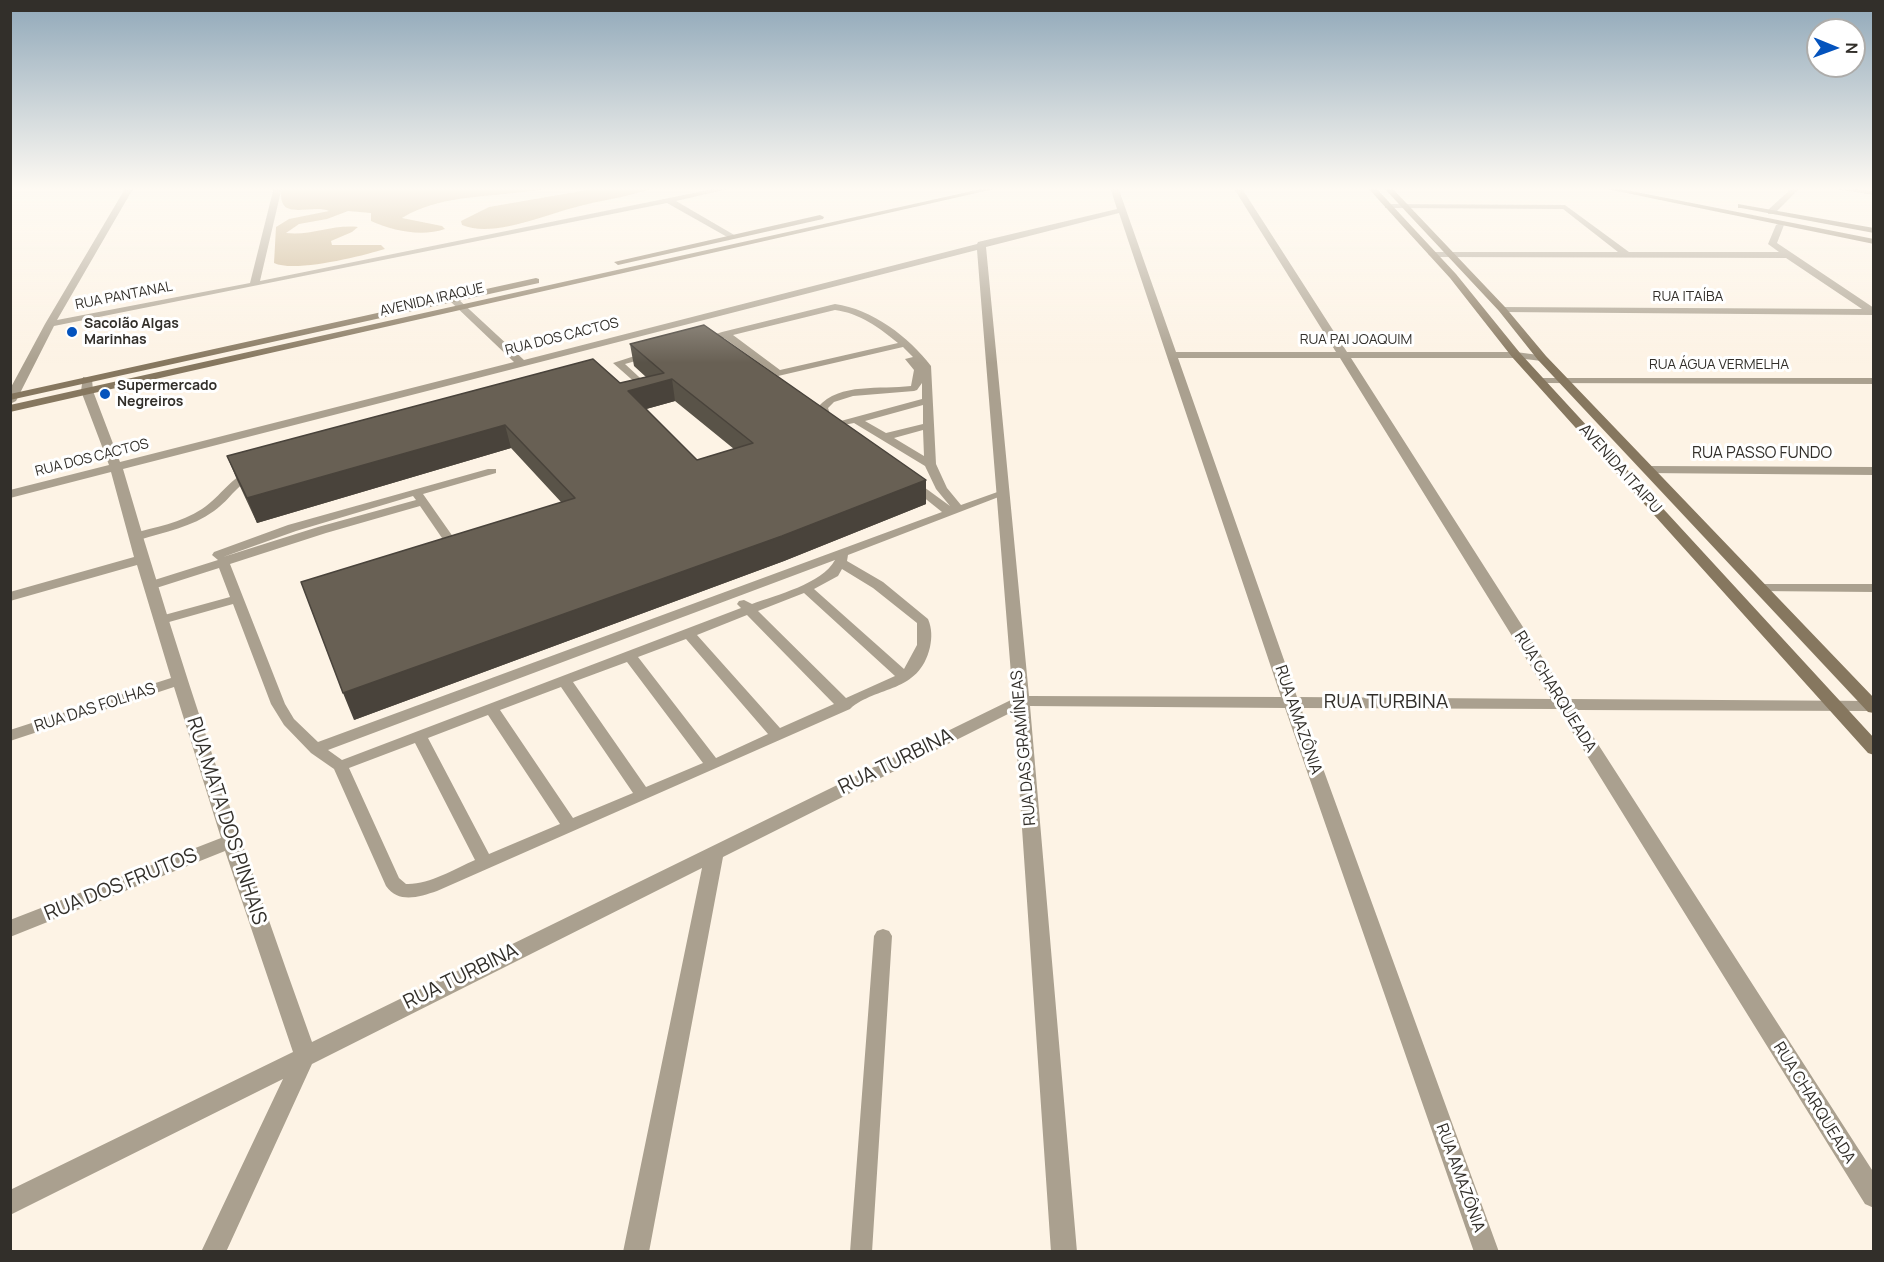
<!DOCTYPE html>
<meta charset="utf-8">
<style>
body{margin:0}
#map{position:relative;width:1884px;height:1262px;overflow:hidden;background:#fdf3e5;font-family:Manrope,sans-serif}
canvas{display:block}
.frame{position:absolute;inset:0;border:12px solid #322f2a;pointer-events:none}
.north{position:absolute;left:1806px;top:18px;width:60px;height:60px;box-sizing:border-box;background:#fff;border:2px solid #adacaa;border-radius:50%;rotate:91deg;font-size:16px;font-weight:700;line-height:24px;text-align:center;color:#322f2a}
.north::after{content:'';display:block;margin:auto;width:21px;height:27px;background:#0453bd;clip-path:polygon(50% 0,100% 100%,50% 72%,0 100%)}
</style>
<div id="map">
<canvas width="1884" height="1262"></canvas>
<div class="frame"></div>
<div class="north">N</div>
</div>
<script>
const context = document.querySelector('canvas').getContext('2d');
context.lineJoin = 'round';
function paint(path, color) { context.fillStyle = color; context.fill(path, 'evenodd'); }
function stroke(path, color, width, dash) { context.strokeStyle = color; context.lineWidth = width; context.lineCap = dash ? 'butt' : 'round'; context.setLineDash(dash || []); context.stroke(path); }
function label(font, color, halo, rows, align = 'center') {
  context.font = font + ' Manrope,sans-serif'; context.lineWidth = 6; context.setLineDash([]); context.textBaseline = 'middle'; context.strokeStyle = halo; context.fillStyle = color; for (const [text, x, y, turn = 0] of rows) {
    context.save(); context.translate(x, y); context.rotate((+turn || 0) * Math.PI / 180); context.textAlign = isNaN(turn) ? turn : align; if (halo) context.strokeText(text, 0, 0); context.fillText(text, 0, 0); context.restore();
  }
}
paint(new Path2D(`
 M 282,187 L 553,187 C 504,199 445,191 402,218 L 442,226 L 445,229 C 421,237 394,231 371,221 L 371,213 L 348,211 L 327,219 L 299,224 L 286,233 C 311,236 333,224 358,227 L 352,232 L 331,241 L 332,245 L 381,245 L 385,249 C 362,256 295,273 274,263 L 276,227 L 289,219 L 329,211 C 311,203 275,224 282,187 Z
 M 604,187 L 656,187 C 633,196 608,199 584,205 C 551,212 495,239 462,225 L 461,221 L 489,207 Z`), '#c5ae88');
paint(new Path2D(`
 M 835,304 C 872,309 909,337 931,366 L 936,464 L 947,488 L 961,505 L 1003,490 L 1009,493 L 848,555 L 847,561 L 883,582 L 928,619 C 932,628 932,638 930,647 C 919,694 877,685 850,709 L 437,891 C 419,897 399,904 386,886 L 334,769 L 311,753 L 284,725 L 271,704 L 233,604 L 162,624 L 155,620 L 157,617 L 230,597 L 219,568 L 150,590 L 144,586 L 145,583 L 218,560 L 212,555 L 214,552 L 288,525 L 488,469 L 496,469 L 496,473 L 423,494 L 463,551 L 461,554 L 453,554 L 420,506 L 326,533 L 230,564 L 285,704 L 294,719 L 318,742 L 942,512 L 907,484 L 909,482 L 917,482 L 950,506 L 936,489 L 925,466 L 854,423 L 833,427 L 832,424 L 821,417 L 818,407 C 840,382 880,390 911,386 L 914,370 L 905,359 L 913,357 L 903,347 L 778,376 L 724,338 L 703,343 L 698,340 L 722,332 ZM 835,310 C 859,313 880,328 898,343 L 780,370 L 733,335 ZM 922,383 L 922,399 L 837,422 L 830,414 L 828,408 L 834,402 L 853,396 L 914,391 L 917,390 ZM 923,405 L 923,424 L 886,433 L 865,421 ZM 923,430 L 924,456 L 894,438 ZM 413,496 L 416,500 L 318,527 L 223,557 L 296,531 ZM 835,560 C 822,584 776,595 752,604 L 744,600 L 739,601 L 737,604 L 741,608 L 342,760 L 328,750 ZM 842,569 L 873,588 L 917,623 L 917,645 L 904,669 L 814,589 L 838,576 ZM 804,593 L 895,676 L 846,698 L 758,611 ZM 747,615 L 834,704 L 780,728 L 697,635 ZM 686,639 L 768,734 L 716,758 L 638,657 ZM 627,662 L 703,763 L 646,787 L 573,682 ZM 561,687 L 633,793 L 573,818 L 500,710 ZM 488,715 L 560,824 L 489,854 L 428,738 ZM 415,743 L 475,860 C 454,869 429,885 406,884 L 399,878 L 349,768 Z
 M 650,351 L 655,354 L 653,356 L 625,364 L 651,388 L 651,392 L 647,393 L 613,363 Z
 M 254,470 L 258,471 L 258,475 C 236,484 232,498 214,511 C 192,527 165,532 139,540 L 131,540 L 129,537 L 131,534 C 155,527 181,523 202,509 C 222,496 230,476 254,470 Z
 M 883,929 L 889,931 L 892,936 L 872,1252 L 850,1252 L 874,936 L 877,931 Z`), '#aaa08f');
paint(new Path2D(`
 M 10,187 L 35,187 L 10,191 Z
 M 126,187 L 134,187 L 57,320 L 250,283 L 274,187 L 282,187 L 260,281 L 723,187 L 737,187 L 676,201 L 736,236 L 729,238 L 667,203 L 54,326 L 16,401 L 10,404 L 10,389 L 45,324 Z
 M 1110,187 L 1118,187 L 1176,352 L 1336,352 L 1233,187 L 1241,187 L 1347,352 L 1516,352 L 1546,356 L 1546,360 L 1542,361 L 1516,358 L 1351,358 L 1569,699 L 1874,701 L 1874,711 L 1871,711 L 1576,710 L 1874,1173 L 1874,1208 L 1865,1204 L 1558,709 L 1301,708 L 1499,1252 L 1474,1252 L 1285,708 L 1030,706 L 1077,1252 L 1051,1252 L 1014,711 L 723,857 L 649,1252 L 623,1252 L 702,868 L 312,1064 L 226,1252 L 201,1252 L 283,1079 L 10,1215 L 10,1190 L 293,1052 L 225,851 L 10,937 L 10,920 L 221,838 L 174,687 L 10,741 L 10,730 L 171,678 L 137,565 L 10,601 L 10,592 L 134,557 L 111,472 L 10,498 L 10,490 L 109,465 L 81,391 L 83,377 L 92,379 L 93,391 L 120,462 L 514,362 L 451,302 L 451,298 L 457,298 L 524,360 L 977,244 L 978,242 L 1117,209 ZM 1119,213 L 1281,697 L 1029,696 L 986,247 ZM 977,250 L 1013,699 L 312,1042 C 244,852 179,662 123,469 ZM 1178,358 L 1340,358 L 1551,699 L 1297,697 Z
 M 1793,187 L 1801,187 L 1774,214 L 1768,214 L 1768,210 Z
 M 1832,187 L 1874,191 L 1874,195 L 1836,189 Z
 M 1385,204 L 1565,205 L 1629,252 L 1779,252 L 1768,244 L 1776,225 L 1780,223 L 1784,225 L 1777,243 L 1874,308 L 1874,315 L 1502,312 L 1499,311 L 1499,307 L 1862,309 L 1786,258 L 1432,257 L 1428,254 L 1429,252 L 1618,252 L 1563,209 L 1388,208 L 1385,208 Z
 M 1540,378 L 1874,378 L 1874,384 L 1536,383 L 1536,379 Z
 M 1650,466 L 1874,467 L 1874,475 L 1646,473 L 1644,470 Z
 M 1761,584 L 1874,584 L 1874,592 L 1756,591 L 1754,588 L 1756,585 Z`), '#aaa08f');
paint(new Path2D(`
 M 990,187 L 1003,187 L 10,412 L 10,405 Z
 M 1367,187 L 1375,187 L 1456,274 L 1520,353 L 1874,738 L 1874,755 L 1868,753 L 1512,357 L 1450,278 Z
 M 1383,187 L 1391,187 L 1505,307 L 1546,356 L 1874,698 L 1874,713 L 1868,712 L 1538,360 L 1499,311 Z
 M 1597,187 L 1611,187 L 1874,239 L 1874,244 Z
 M 1738,204 L 1874,228 L 1874,233 L 1741,208 L 1738,208 Z
 M 820,215 L 824,217 L 823,219 L 618,265 L 614,262 Z
 M 536,278 L 539,279 L 539,283 L 10,400 L 10,394 Z`), '#86775f');
paint(new Path2D(`
 M 630,344 L 926,480 L 926,504 L 784,561 L 354,720 L 561,502 L 511,448 L 257,523 L 237,480 L 227,456 L 620,383 L 646,377 L 634,366 ZM 675,401 L 734,449 L 697,460 L 646,409 Z`), '#595348');
paint(new Path2D(`
 M 672,379 L 675,401 L 632,413 L 628,391 Z
 M 505,425 L 511,448 L 257,523 L 247,498 Z
 M 926,480 L 926,504 L 784,561 L 354,720 L 343,693 Z`), '#49433b');
const building = new Path2D(`
 M 704,325 L 926,480 L 782,536 L 343,693 L 301,582 L 575,498 L 505,425 L 247,498 L 227,456 L 593,359 L 620,383 L 664,373 L 630,344 ZM 672,379 L 753,443 L 697,460 L 628,391 Z`);
paint(building, '#686054');
stroke(building, '#49433b', 1.5);
const sky = context.createLinearGradient(0, 0, 0, 363);
sky.addColorStop(0, '#90a8b9');
sky.addColorStop(0.52, '#fefaf3');
sky.addColorStop(1, '#fefaf300');
context.fillStyle = sky;
context.fillRect(0, 0, 1884, 363);
for (const [x, y, r, color] of [
 [72,332,6,"#0453bd"],
 [105,394,6,"#0453bd"]
]) { const dot = new Path2D(); dot.arc(x, y, r, 0, 2 * Math.PI); context.fillStyle = color; context.fill(dot); stroke(dot, '#fff', 2); }
label('14px', '#322f2a', '#fff', [
 ["RUA PANTANAL",124,296,-11],
 ["RUA ITAÍBA",1688,297],
 ["AVENIDA IRAQUE",432,300,-13],
 ["RUA DOS CACTOS",562,337,-14],
 ["RUA PAI JOAQUIM",1356,340],
 ["RUA ÁGUA VERMELHA",1719,365],
 ["RUA DOS CACTOS",92,458,-14]
]);
label('bold 14px', '#322f2a', '#fff', [
 ["Sacolão Algas",84,324],
 ["Marinhas",84,340],
 ["Supermercado",117,386],
 ["Negreiros",117,402]
], 'left');
label('16px', '#322f2a', '#fff', [
 ["RUA PASSO FUNDO",1762,454],
 ["AVENIDA ITAIPU",1620,469,48],
 ["RUA CHARQUEADA",1555,692,58],
 ["RUA DAS FOLHAS",95,708,-18],
 ["RUA AMAZÔNIA",1298,720,71],
 ["RUA DAS GRAMÍNEAS",1024,748,-95],
 ["RUA CHARQUEADA",1814,1103,58],
 ["RUA AMAZÔNIA",1460,1178,70]
]);
label('20px', '#322f2a', '#fff', [
 ["RUA TURBINA",1386,702],
 ["RUA TURBINA",896,762,-26],
 ["RUA MATA DOS PINHAIS",226,821,72],
 ["RUA DOS FRUTOS",121,885,-22],
 ["RUA TURBINA",461,977,-26]
]);
</script>
